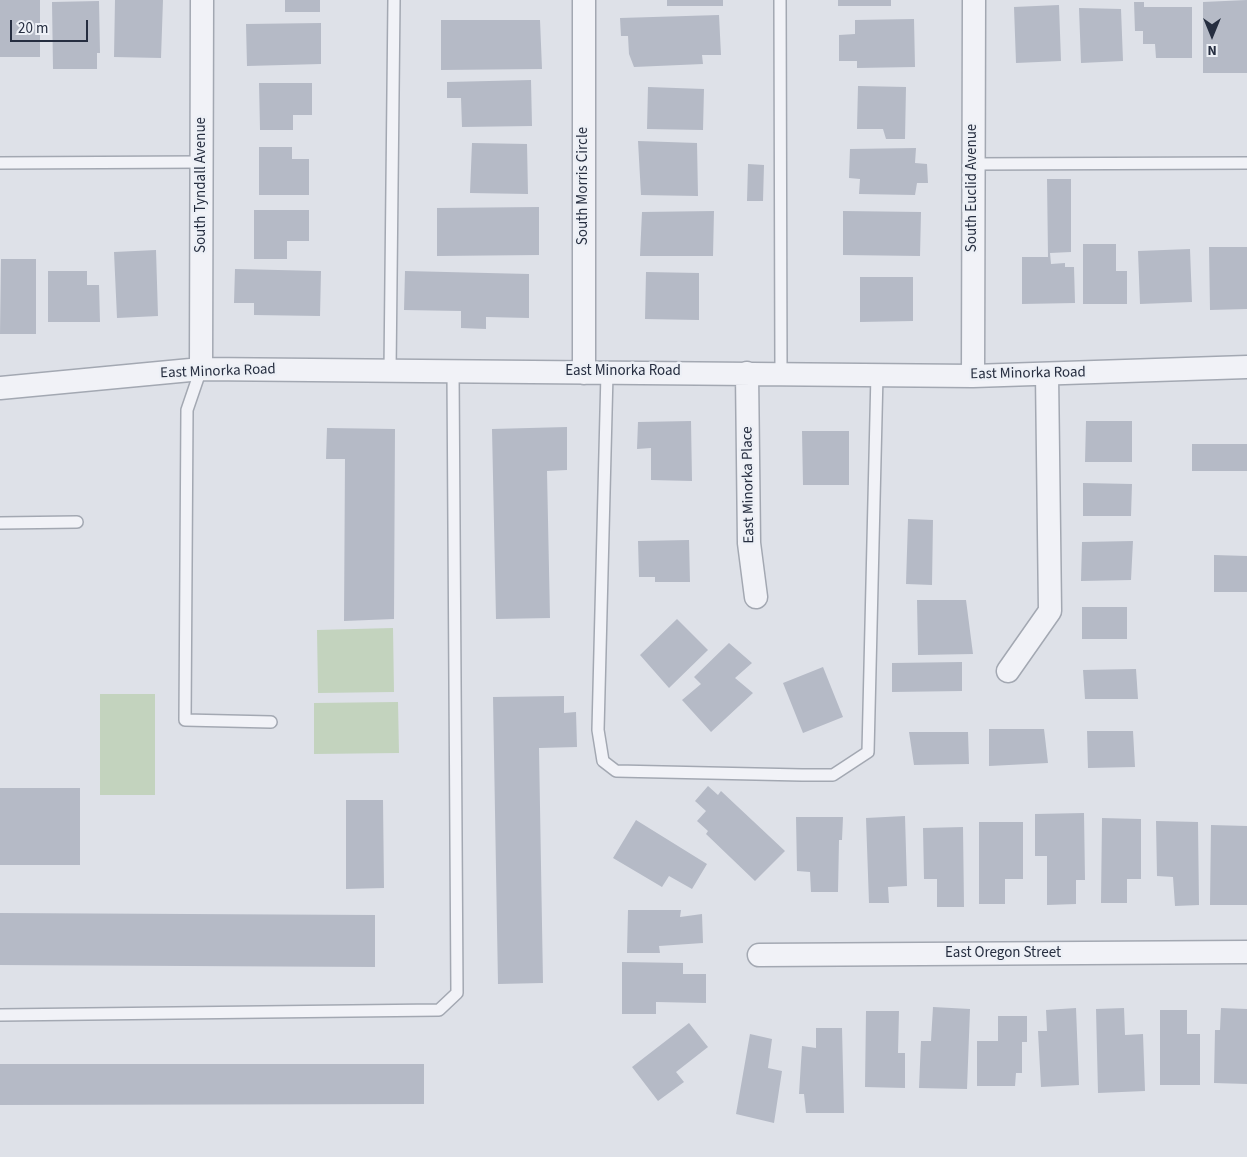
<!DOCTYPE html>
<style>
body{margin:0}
#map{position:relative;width:1247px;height:1157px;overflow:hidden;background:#dee1e8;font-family:"Source Sans 3",sans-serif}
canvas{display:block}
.north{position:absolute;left:1187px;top:10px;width:50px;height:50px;-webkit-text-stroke:4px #edf0f6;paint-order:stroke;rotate:180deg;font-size:14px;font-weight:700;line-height:20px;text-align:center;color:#262e40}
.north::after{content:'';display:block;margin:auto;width:18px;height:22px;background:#262e40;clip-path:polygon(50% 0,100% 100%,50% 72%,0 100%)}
.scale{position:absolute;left:10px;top:20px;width:78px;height:22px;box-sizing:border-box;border:2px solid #262e40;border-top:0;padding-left:6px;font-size:15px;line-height:18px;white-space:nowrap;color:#262e40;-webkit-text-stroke:4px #edf0f6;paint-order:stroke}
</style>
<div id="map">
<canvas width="1247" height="1157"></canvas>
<div class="north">N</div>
<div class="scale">20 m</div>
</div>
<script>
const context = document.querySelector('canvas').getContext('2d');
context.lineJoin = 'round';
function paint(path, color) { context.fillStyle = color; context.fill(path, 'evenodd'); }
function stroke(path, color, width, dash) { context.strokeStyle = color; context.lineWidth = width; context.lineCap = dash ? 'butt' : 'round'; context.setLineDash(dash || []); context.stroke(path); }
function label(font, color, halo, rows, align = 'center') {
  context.font = font + ' "Source Sans 3",sans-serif'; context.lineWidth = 5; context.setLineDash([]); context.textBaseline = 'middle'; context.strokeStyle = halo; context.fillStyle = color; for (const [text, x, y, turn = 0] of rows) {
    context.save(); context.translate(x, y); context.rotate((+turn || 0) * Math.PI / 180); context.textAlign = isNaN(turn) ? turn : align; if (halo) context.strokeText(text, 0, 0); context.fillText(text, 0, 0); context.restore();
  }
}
paint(new Path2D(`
 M 393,628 L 394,692 L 318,693 L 317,630 Z
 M 100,694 L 155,694 L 155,795 L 100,795 Z
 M 398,702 L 399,753 L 314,754 L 314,703 Z`), '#c3d3be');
paint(new Path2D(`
 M 0,0 L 40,0 L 40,57 L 0,57 Z
 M 115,0 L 163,0 L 161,58 L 114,57 Z
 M 285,0 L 320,0 L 320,12 L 285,12 Z
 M 667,0 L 723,0 L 723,6 L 667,6 Z
 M 838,0 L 891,0 L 891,6 L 838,6 Z
 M 1247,0 L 1247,73 L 1203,73 L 1203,2 Z
 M 99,1 L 100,53 L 97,53 L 97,69 L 53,69 L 52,2 Z
 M 1134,2 L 1144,2 L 1144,7 L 1192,7 L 1192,58 L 1156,58 L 1155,44 L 1143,44 L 1143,31 L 1135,31 Z
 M 1059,5 L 1061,61 L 1016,63 L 1014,7 Z
 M 1079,8 L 1121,9 L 1123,61 L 1081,63 Z
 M 719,15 L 721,55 L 702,55 L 703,64 L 634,67 L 629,54 L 628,36 L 621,36 L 620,18 Z
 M 914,19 L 915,67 L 857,68 L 857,61 L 839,61 L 839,35 L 855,34 L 855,20 Z
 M 441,20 L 540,20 L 542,69 L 441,70 Z
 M 321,23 L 321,64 L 247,66 L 246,24 Z
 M 531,80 L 532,126 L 462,127 L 461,98 L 447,98 L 447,82 Z
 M 259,83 L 312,83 L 312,115 L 293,115 L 293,130 L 260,130 Z
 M 858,86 L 906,87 L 905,139 L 886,139 L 883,129 L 857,129 Z
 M 648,87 L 704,89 L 703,130 L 647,129 Z
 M 638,141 L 697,143 L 698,196 L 641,195 Z
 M 472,143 L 527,144 L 528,194 L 470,193 Z
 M 259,147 L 292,147 L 292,159 L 309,159 L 309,195 L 259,195 Z
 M 916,148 L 915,163 L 927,164 L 928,183 L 917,183 L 915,195 L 859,194 L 860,179 L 849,178 L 850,149 Z
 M 748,164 L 764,165 L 763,201 L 747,201 Z
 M 1047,179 L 1071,179 L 1071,252 L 1050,253 L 1051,264 L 1065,263 L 1065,267 L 1074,267 L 1075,303 L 1022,304 L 1022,257 L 1048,257 Z
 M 539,207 L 539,255 L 437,256 L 437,208 Z
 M 254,210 L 309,210 L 309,241 L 287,241 L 287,259 L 254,259 Z
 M 714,211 L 713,256 L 640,256 L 642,212 Z
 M 843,211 L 921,212 L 920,256 L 843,255 Z
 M 1083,244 L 1116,244 L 1116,271 L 1127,271 L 1127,304 L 1083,304 Z
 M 1209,247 L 1247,247 L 1247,309 L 1210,310 Z
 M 1190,249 L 1192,302 L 1140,304 L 1138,251 Z
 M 156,250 L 158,316 L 117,318 L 114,252 Z
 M 1,259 L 36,259 L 36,334 L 0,334 Z
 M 235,269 L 321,271 L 320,316 L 254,315 L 254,303 L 234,303 Z
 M 48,271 L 87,271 L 87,285 L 99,285 L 100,322 L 48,322 Z
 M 405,271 L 529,274 L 529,318 L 486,317 L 486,329 L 461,328 L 461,311 L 404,310 Z
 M 646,272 L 699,273 L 699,320 L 645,319 Z
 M 860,277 L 913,277 L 913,321 L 860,322 Z
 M 691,421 L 692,481 L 651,480 L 651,448 L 637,449 L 638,422 Z
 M 1086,421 L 1132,421 L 1132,462 L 1085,462 Z
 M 567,427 L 567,470 L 547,471 L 550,618 L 496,619 L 492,429 Z
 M 327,428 L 395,429 L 394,619 L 344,621 L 345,459 L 326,459 Z
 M 802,431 L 849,431 L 849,485 L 803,485 Z
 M 1192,444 L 1247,444 L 1247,471 L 1192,471 Z
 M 1083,483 L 1132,484 L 1131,516 L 1083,516 Z
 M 908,519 L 933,520 L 932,585 L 906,584 Z
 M 689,540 L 690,582 L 655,582 L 655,577 L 639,577 L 638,541 Z
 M 1133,541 L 1131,580 L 1081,581 L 1082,542 Z
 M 1214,555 L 1247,556 L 1247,592 L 1214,592 Z
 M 917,600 L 966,600 L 973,654 L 918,655 Z
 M 1082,607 L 1127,607 L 1127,639 L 1082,639 Z
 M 677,619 L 708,650 L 669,688 L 640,655 Z
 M 729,643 L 752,663 L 735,678 L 753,693 L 711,732 L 682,700 L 701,684 L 694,677 Z
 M 962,662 L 962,691 L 892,692 L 892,663 Z
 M 823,667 L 843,717 L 803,733 L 783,683 Z
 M 1136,669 L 1138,699 L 1085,699 L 1083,670 Z
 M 564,696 L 564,713 L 576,712 L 577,747 L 539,748 L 543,983 L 498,984 L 493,697 Z
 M 989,729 L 1044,729 L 1048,763 L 989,766 Z
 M 1087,731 L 1133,731 L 1135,767 L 1088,768 Z
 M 909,732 L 968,732 L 969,764 L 914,765 Z
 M 708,786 L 718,795 L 721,791 L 785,851 L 755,881 L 706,834 L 708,831 L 697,821 L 706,811 L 695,801 Z
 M 0,788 L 80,788 L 80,865 L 0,865 Z
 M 346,800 L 383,800 L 384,888 L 346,889 Z
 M 1084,813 L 1085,880 L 1076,880 L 1076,904 L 1047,905 L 1047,856 L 1035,856 L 1035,814 Z
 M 905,816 L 907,886 L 888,887 L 889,903 L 869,903 L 866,818 Z
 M 796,817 L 843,817 L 842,840 L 839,840 L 838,892 L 811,892 L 810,872 L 797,871 Z
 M 1102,818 L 1141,819 L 1141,879 L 1127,879 L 1127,903 L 1101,903 Z
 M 636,820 L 707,864 L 692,889 L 669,876 L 662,887 L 613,858 Z
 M 1156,821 L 1198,822 L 1199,905 L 1175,906 L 1173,877 L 1157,876 Z
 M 979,822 L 1023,822 L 1023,879 L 1005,879 L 1005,904 L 979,904 Z
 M 1211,825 L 1247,826 L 1247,905 L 1210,905 Z
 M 963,827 L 964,907 L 937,907 L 937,879 L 924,879 L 923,828 Z
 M 628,910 L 681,910 L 680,917 L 702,914 L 703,943 L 659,946 L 660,953 L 627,953 Z
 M 0,913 L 375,915 L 375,967 L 0,965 Z
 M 622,962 L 683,963 L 683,974 L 706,974 L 706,1003 L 656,1002 L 656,1014 L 622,1014 Z
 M 933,1007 L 970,1009 L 967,1089 L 919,1088 L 921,1041 L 931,1041 Z
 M 1076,1008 L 1079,1085 L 1041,1087 L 1038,1031 L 1047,1031 L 1046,1010 Z
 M 1124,1008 L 1125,1035 L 1143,1034 L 1145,1091 L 1098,1093 L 1096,1009 Z
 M 1221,1008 L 1247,1009 L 1247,1084 L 1214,1083 L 1215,1030 L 1220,1030 Z
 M 1160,1010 L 1187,1010 L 1187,1034 L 1200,1034 L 1200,1085 L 1160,1085 Z
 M 866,1011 L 899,1011 L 898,1053 L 905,1053 L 905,1088 L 865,1087 Z
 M 998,1016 L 1027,1016 L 1027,1042 L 1022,1042 L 1022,1073 L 1016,1073 L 1015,1086 L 977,1086 L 977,1041 L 998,1041 Z
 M 689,1023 L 708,1047 L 676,1072 L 684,1082 L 658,1101 L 632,1067 Z
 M 816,1028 L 842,1028 L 844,1113 L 806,1113 L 804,1094 L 799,1094 L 802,1046 L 816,1048 Z
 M 750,1034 L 772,1039 L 768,1068 L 782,1071 L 774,1123 L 736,1114 Z
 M 0,1064 L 424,1064 L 424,1104 L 0,1105 Z`), '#b5bac6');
const lane = new Path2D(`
 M 780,0 L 781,373
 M 0,163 L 202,162
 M 973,164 L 1247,163
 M 201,369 L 187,410 L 185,720 L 271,722
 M 390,371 L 394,0
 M 607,373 L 598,730 L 603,761 L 616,771 L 802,775 L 833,775 L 868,752 L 877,374
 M 0,523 L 77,522
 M 0,1015 L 439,1010 L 457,993 L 453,371`);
const street = new Path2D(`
 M 584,0 L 584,373
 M 201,369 L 202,0
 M 747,373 L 749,543 L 756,597
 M 973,376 L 974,0
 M 0,388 L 201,369 L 973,376 L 1247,367
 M 1008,671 L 1050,611 L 1047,374
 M 759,955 L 1247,952`);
stroke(lane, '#a3a8b2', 14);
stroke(street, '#a3a8b2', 25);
stroke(lane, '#f1f2f7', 11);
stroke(street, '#f1f2f7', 22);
label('15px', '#262e40', '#edf0f6', [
 ["South Tyndall Avenue",202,185,-90],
 ["South Morris Circle",584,186,-90],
 ["South Euclid Avenue",973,188,-90],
 ["East Minorka Road",218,372,-2],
 ["East Minorka Road",623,372],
 ["East Minorka Road",1028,374,-1],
 ["East Minorka Place",749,485,-91],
 ["East Oregon Street",1003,954]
]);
</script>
